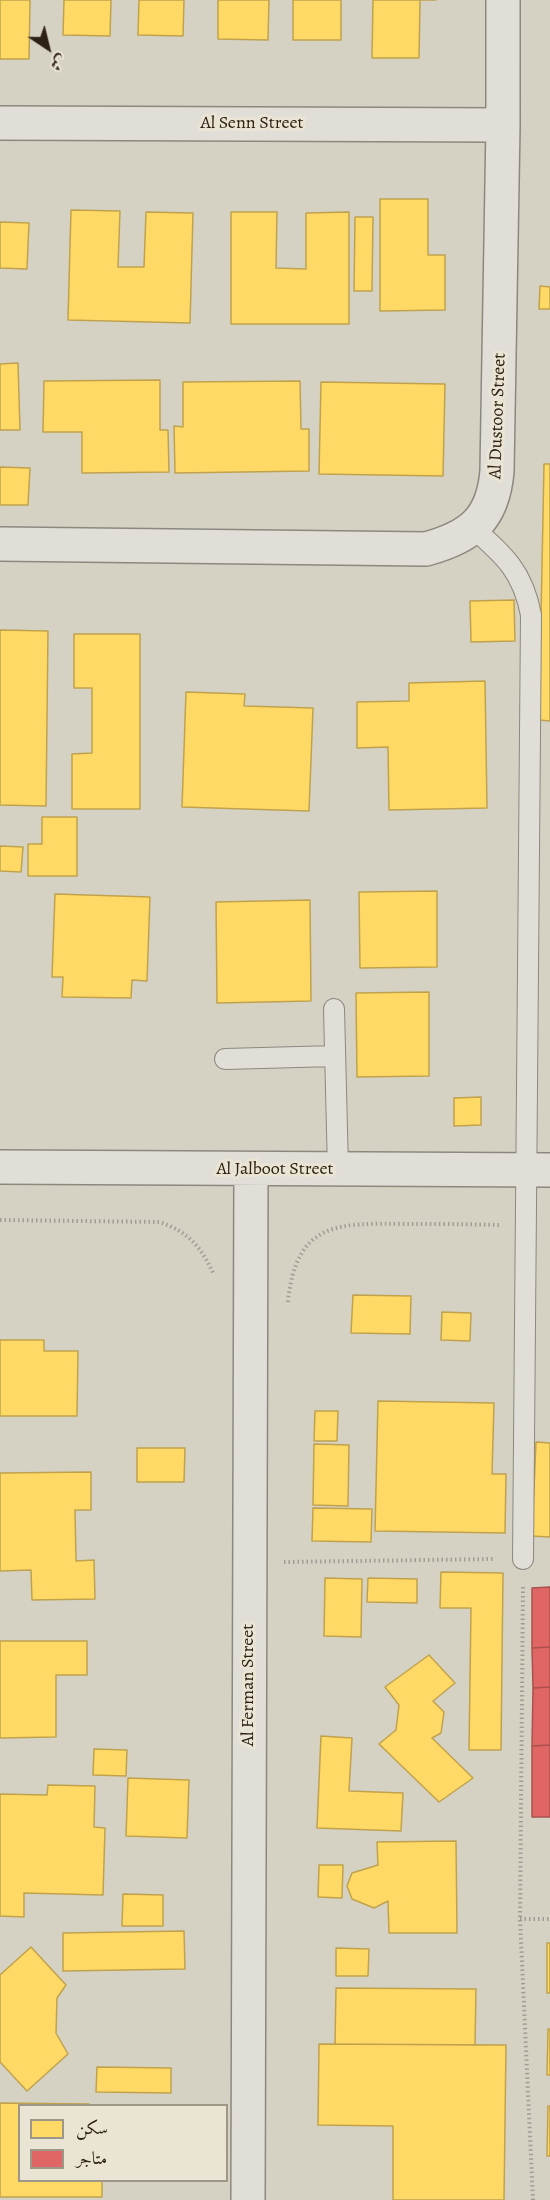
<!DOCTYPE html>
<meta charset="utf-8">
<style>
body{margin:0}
#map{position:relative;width:550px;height:2200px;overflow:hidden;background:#d5d2c3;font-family:Alegreya,Amiri,serif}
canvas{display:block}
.legend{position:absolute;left:18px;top:2104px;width:210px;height:78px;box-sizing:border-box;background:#e9e4d3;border:2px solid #9e9687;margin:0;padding:8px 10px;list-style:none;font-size:18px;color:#2d2114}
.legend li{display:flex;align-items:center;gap:12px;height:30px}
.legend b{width:30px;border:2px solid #9e9687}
.north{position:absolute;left:18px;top:18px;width:60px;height:60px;-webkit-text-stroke:4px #e9e4d3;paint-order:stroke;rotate:145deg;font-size:16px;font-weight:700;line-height:24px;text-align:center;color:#2d2114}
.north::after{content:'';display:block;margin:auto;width:21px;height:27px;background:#2d2114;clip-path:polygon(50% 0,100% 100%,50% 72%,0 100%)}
</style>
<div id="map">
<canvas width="550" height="2200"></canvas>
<ul class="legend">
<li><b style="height:16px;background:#ffd966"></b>سكن</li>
<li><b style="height:16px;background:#e06666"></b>متاجر</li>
</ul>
<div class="north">ش</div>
</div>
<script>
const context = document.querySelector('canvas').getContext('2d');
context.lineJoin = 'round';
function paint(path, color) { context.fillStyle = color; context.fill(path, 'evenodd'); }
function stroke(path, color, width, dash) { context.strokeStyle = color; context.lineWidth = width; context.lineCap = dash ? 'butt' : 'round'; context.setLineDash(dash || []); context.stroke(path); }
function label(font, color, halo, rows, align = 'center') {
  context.font = font + ' Alegreya,serif'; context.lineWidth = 6; context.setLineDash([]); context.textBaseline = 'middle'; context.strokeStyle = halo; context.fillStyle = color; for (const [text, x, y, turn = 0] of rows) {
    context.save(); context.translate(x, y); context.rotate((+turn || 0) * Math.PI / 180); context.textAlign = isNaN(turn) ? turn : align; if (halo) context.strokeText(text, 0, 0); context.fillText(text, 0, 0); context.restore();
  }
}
const homes = new Path2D(`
 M 0,0 L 30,0 L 29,59 L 0,59 Z
 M 64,0 L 111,0 L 110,36 L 63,35 Z
 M 139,0 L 184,0 L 183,36 L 138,35 Z
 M 218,0 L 269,0 L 268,40 L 218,39 Z
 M 293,0 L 341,0 L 341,40 L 293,40 Z
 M 373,0 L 436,0 L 420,0 L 419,58 L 372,58 Z
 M 380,199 L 428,199 L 428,255 L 445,255 L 445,310 L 380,311 Z
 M 71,210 L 120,211 L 118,267 L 144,267 L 146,212 L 193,213 L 190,323 L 68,320 Z
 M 231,212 L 277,212 L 276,268 L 306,269 L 306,213 L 349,212 L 349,324 L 231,324 Z
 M 355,217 L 373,217 L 372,291 L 354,291 Z
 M 0,222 L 29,223 L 27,269 L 0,268 Z
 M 540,286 L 550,287 L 550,309 L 539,309 Z
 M 18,363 L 20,430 L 0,430 L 0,364 Z
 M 160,380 L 160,430 L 168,430 L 169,472 L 82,473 L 82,432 L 43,432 L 44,381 Z
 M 300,381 L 301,429 L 309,429 L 309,471 L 175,473 L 174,426 L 183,427 L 183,382 Z
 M 321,382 L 445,384 L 443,476 L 319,474 Z
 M 544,464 L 550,464 L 550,721 L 539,720 Z
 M 0,467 L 30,468 L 28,505 L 0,505 Z
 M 514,600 L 515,641 L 471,642 L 470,601 Z
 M 0,630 L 48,631 L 46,806 L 0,805 Z
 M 74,634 L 140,634 L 140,809 L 72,809 L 72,754 L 92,753 L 92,688 L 74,688 Z
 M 485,681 L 487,808 L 389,810 L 388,747 L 357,748 L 357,702 L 409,701 L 409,683 Z
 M 186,692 L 245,694 L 244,706 L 313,708 L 309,811 L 182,807 Z
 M 42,817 L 77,817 L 77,876 L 28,876 L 28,844 L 42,844 Z
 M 0,846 L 23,847 L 21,872 L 0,871 Z
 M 437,891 L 437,967 L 360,968 L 359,892 Z
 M 55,894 L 150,897 L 147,981 L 132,980 L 131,998 L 62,997 L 63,977 L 52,977 Z
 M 310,900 L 311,1001 L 217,1003 L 216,902 Z
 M 429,992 L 429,1076 L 357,1077 L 356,993 Z
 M 481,1097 L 481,1125 L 454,1126 L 454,1098 Z
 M 353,1295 L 411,1296 L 410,1334 L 351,1333 Z
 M 442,1312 L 471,1313 L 470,1341 L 441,1340 Z
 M 0,1340 L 44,1340 L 44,1351 L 78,1351 L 77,1416 L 0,1416 Z
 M 378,1401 L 494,1403 L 492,1474 L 506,1474 L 505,1533 L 375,1531 Z
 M 315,1411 L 338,1411 L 337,1441 L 314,1441 Z
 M 536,1442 L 550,1443 L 550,1537 L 532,1536 Z
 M 314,1444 L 349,1445 L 348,1506 L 313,1505 Z
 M 137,1448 L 185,1448 L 184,1482 L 137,1482 Z
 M 91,1472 L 91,1510 L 75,1510 L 76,1561 L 94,1560 L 95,1599 L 32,1600 L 31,1570 L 0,1571 L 0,1473 Z
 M 313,1508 L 372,1509 L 371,1542 L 312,1541 Z
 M 441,1572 L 503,1573 L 501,1750 L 469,1750 L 471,1608 L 440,1608 Z
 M 325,1578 L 362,1579 L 361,1637 L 324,1636 Z
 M 368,1578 L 417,1579 L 417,1603 L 367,1602 Z
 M 0,1641 L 87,1641 L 87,1675 L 56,1675 L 56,1737 L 0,1738 Z
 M 429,1655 L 455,1683 L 433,1701 L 444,1712 L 441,1733 L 432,1738 L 473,1778 L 439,1802 L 379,1744 L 396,1730 L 399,1705 L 385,1687 Z
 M 321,1736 L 352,1738 L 349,1791 L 403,1793 L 401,1831 L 317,1828 Z
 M 94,1749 L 127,1750 L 126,1776 L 93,1775 Z
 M 128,1778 L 189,1780 L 187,1838 L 126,1836 Z
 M 48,1785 L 95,1786 L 94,1827 L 105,1828 L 103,1895 L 24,1893 L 24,1917 L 0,1916 L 0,1794 L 47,1795 Z
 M 456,1841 L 457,1933 L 389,1933 L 388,1901 L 374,1908 L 352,1899 L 347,1886 L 352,1873 L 378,1865 L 377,1842 Z
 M 319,1865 L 343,1865 L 342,1898 L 318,1897 Z
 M 123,1894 L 163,1895 L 163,1926 L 122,1926 Z
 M 184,1931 L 185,1969 L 63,1971 L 63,1933 Z
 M 547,1943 L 550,1943 L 550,1993 L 547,1993 Z
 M 31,1947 L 66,1985 L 57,1998 L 56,2033 L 68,2054 L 27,2091 L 0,2062 L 0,1975 Z
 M 336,1948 L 369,1949 L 368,1976 L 336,1976 Z
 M 336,1988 L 476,1989 L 475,2045 L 335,2044 Z
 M 548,2029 L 550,2029 L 550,2075 L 547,2075 Z
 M 319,2044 L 506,2045 L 504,2200 L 393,2200 L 393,2126 L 318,2125 Z
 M 97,2067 L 171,2068 L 171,2093 L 96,2092 Z
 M 0,2103 L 89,2104 L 20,2106 L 20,2180 L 102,2180 L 102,2197 L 0,2197 Z
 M 548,2106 L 550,2106 L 550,2156 L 547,2156 Z`);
paint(homes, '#ffd966');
stroke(homes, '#c0a24d', 1.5);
const shops = new Path2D(`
 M 550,1587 L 550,1647 L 532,1648 L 532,1588 Z
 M 550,1647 L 550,1687 L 533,1688 L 532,1648 Z
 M 550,1687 L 550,1745 L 532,1746 L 533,1688 Z
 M 550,1745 L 550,1817 L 532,1817 L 532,1746 Z`);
paint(shops, '#e06666');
stroke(shops, '#aa514d', 1.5);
const lane = new Path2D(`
 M 473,528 C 505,556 523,572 531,615 L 523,1559
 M 334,1009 L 338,1170
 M 225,1059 L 335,1056`);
const street = new Path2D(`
 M 0,123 L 503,125
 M 0,544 L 426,549 C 470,537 493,520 497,471 L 503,125 L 503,0
 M 0,1167 L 550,1170
 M 248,2200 L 251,1170`);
stroke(lane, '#8c887f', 22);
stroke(street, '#8c887f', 36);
stroke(new Path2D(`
 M 0,1220 L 159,1222 C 188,1231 202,1248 214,1275
 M 288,1302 C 296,1221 338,1223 407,1224 C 437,1224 468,1224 499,1225
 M 284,1562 L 495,1559
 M 523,1587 L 520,1919 L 533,2200
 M 520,1919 L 550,1919`), '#a09d96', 4, [1.5, 3]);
stroke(lane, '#e0ded7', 20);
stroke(street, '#e0ded7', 33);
label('18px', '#2d2114', '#e9e4d3', [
 ["Al Senn Street",252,124],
 ["Al Dustoor Street",498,416,-88],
 ["Al Jalboot Street",275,1170],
 ["Al Ferman Street",249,1685,-90]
]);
</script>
